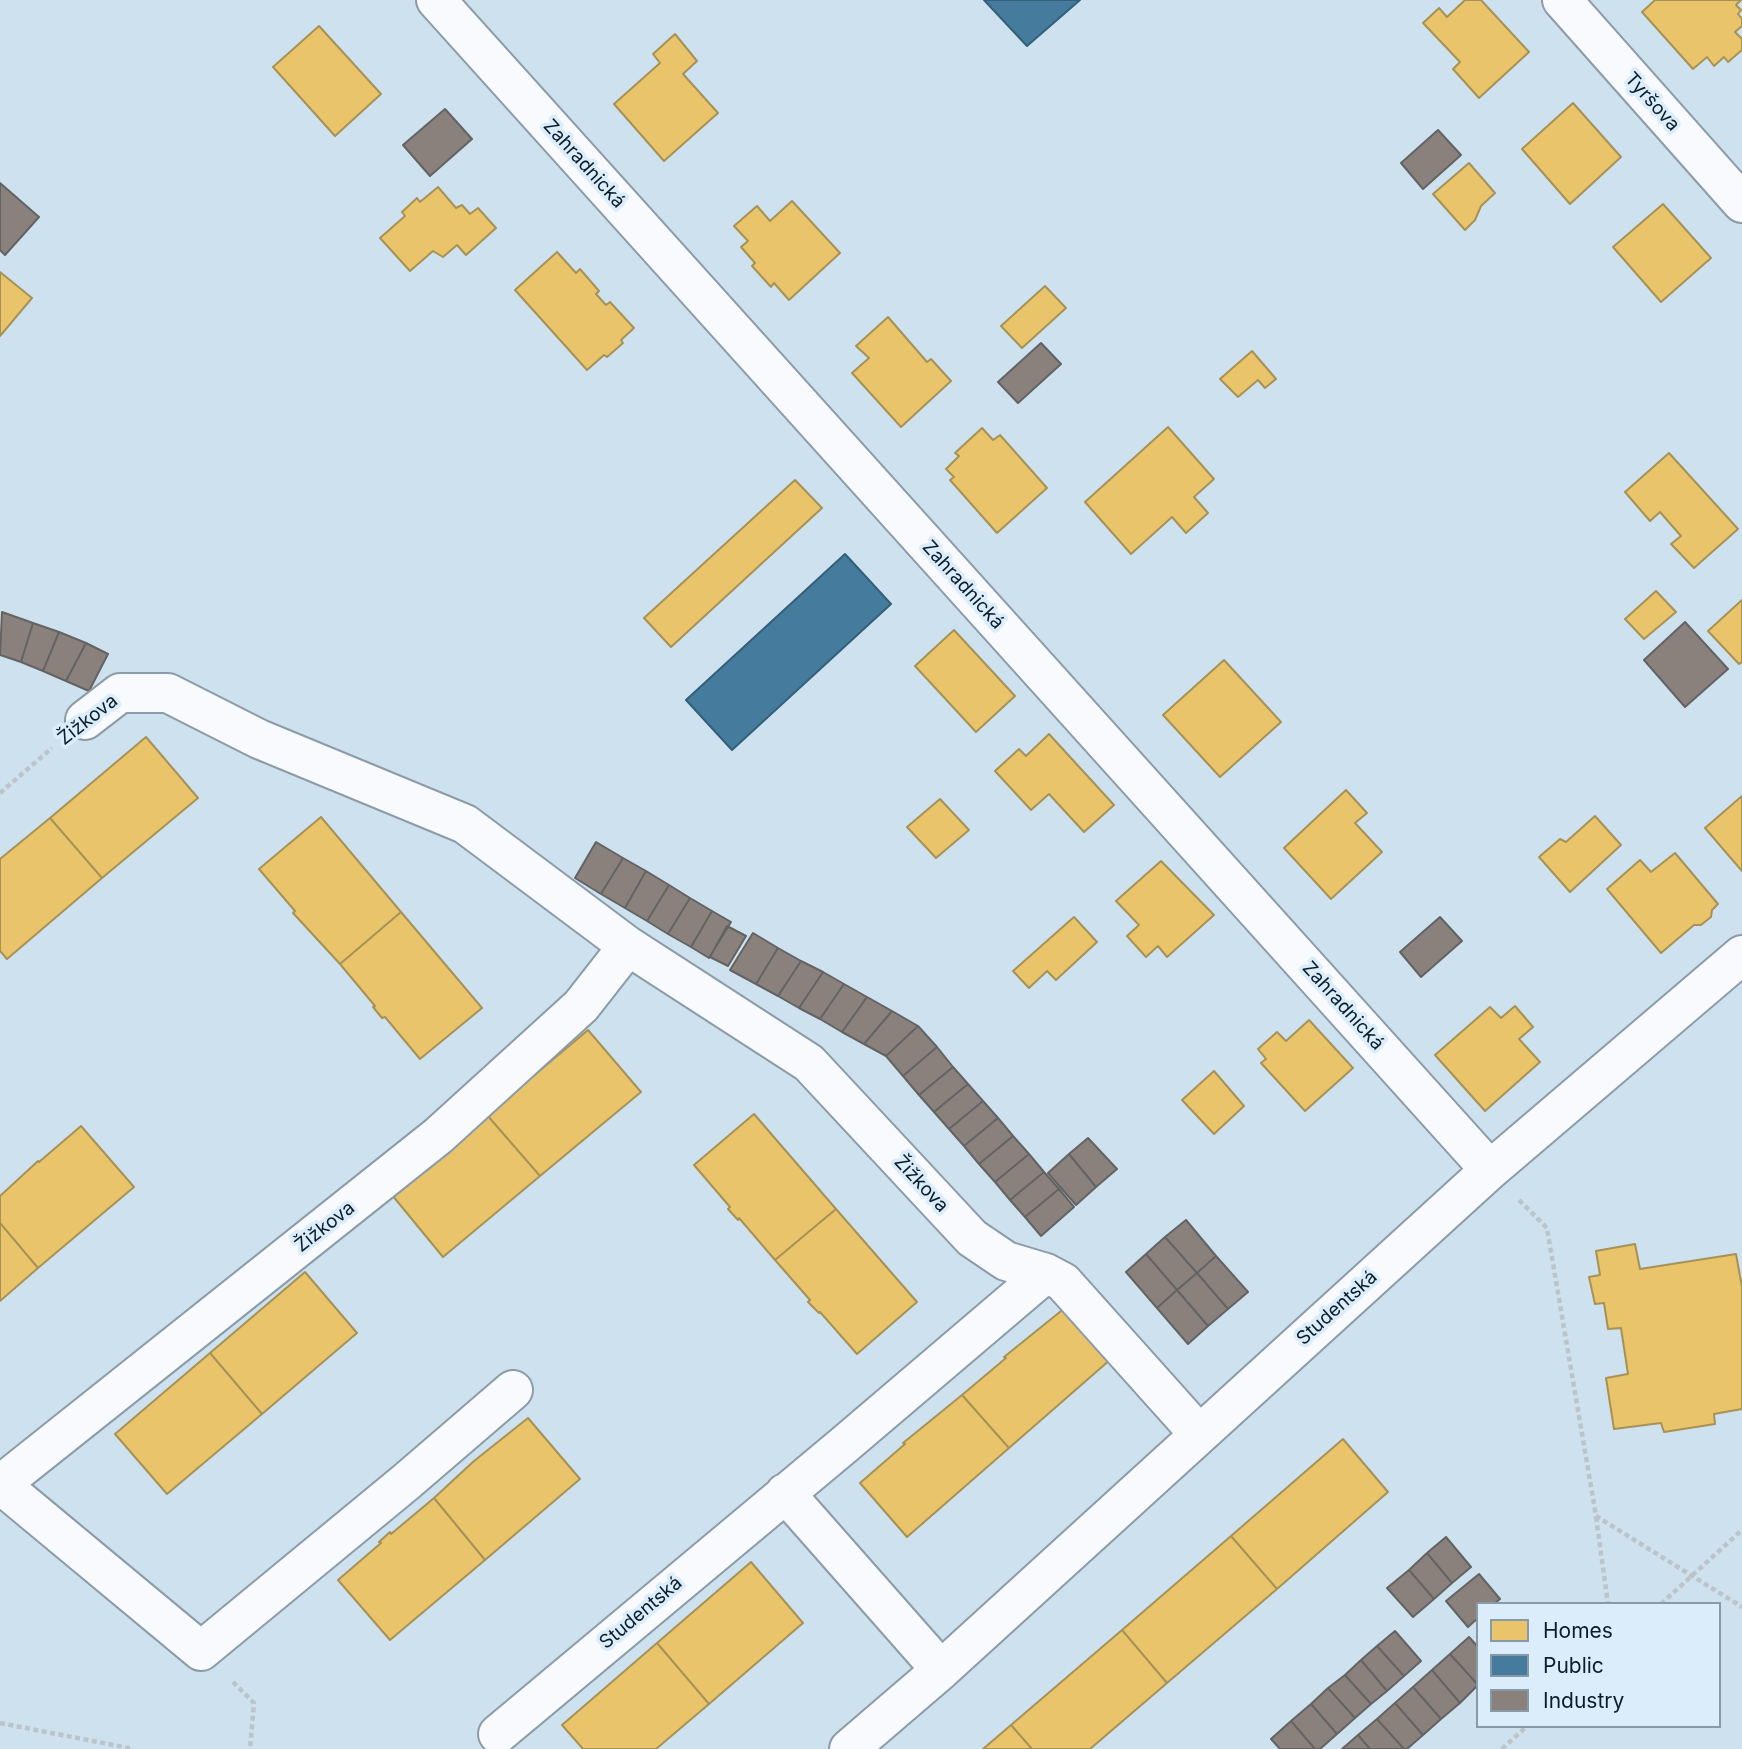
<!DOCTYPE html>
<meta charset="utf-8">
<style>
body{margin:0}
#map{position:relative;width:1742px;height:1749px;overflow:hidden;background:#cde1ef;font-family:Inter,sans-serif}
canvas{display:block}
.legend{position:absolute;left:1476px;top:1602px;width:245px;height:126px;box-sizing:border-box;background:#dbedfb;border:2px solid #889aa7;margin:0;padding:9px 12px;list-style:none;font-size:21px;color:#0b1d29}
.legend li{display:flex;align-items:center;gap:14px;height:35px}
.legend b{width:35px;border:2px solid #889aa7}
</style>
<div id="map">
<canvas width="1742" height="1749"></canvas>
<ul class="legend">
<li><b style="height:19px;background:#e9c46a"></b>Homes</li>
<li><b style="height:19px;background:#457b9d"></b>Public</li>
<li><b style="height:19px;background:#8a817c"></b>Industry</li>
</ul>
</div>
<script>
const context = document.querySelector('canvas').getContext('2d');
context.lineJoin = 'round';
function paint(path, color) { context.fillStyle = color; context.fill(path, 'evenodd'); }
function stroke(path, color, width, dash) { context.strokeStyle = color; context.lineWidth = width; context.lineCap = dash ? 'butt' : 'round'; context.setLineDash(dash || []); context.stroke(path); }
function label(font, color, halo, rows, align = 'center') {
  context.font = font + ' Inter,sans-serif'; context.lineWidth = 7; context.setLineDash([]); context.textBaseline = 'middle'; context.strokeStyle = halo; context.fillStyle = color; for (const [text, x, y, turn = 0] of rows) {
    context.save(); context.translate(x, y); context.rotate((+turn || 0) * Math.PI / 180); context.textAlign = isNaN(turn) ? turn : align; if (halo) context.strokeText(text, 0, 0); context.fillText(text, 0, 0); context.restore();
  }
}
const homes = new Path2D(`
 M 1465,0 L 1481,0 L 1529,52 L 1479,98 L 1453,69 L 1460,62 L 1423,23 L 1439,8 L 1447,17 Z
 M 1655,0 L 1741,0 L 1736,5 L 1741,10 L 1738,14 L 1742,19 L 1742,26 L 1735,32 L 1742,39 L 1742,50 L 1728,62 L 1724,57 L 1714,66 L 1707,57 L 1693,69 L 1642,12 Z
 M 319,26 L 381,94 L 335,136 L 273,67 Z
 M 675,34 L 697,61 L 683,74 L 718,113 L 664,161 L 614,104 L 660,63 L 653,54 Z
 M 1573,103 L 1621,157 L 1570,204 L 1522,149 Z
 M 1469,163 L 1495,193 L 1481,206 L 1475,220 L 1465,230 L 1433,194 Z
 M 438,187 L 456,208 L 462,205 L 470,214 L 478,208 L 496,228 L 466,255 L 457,245 L 443,257 L 433,251 L 410,271 L 380,238 L 405,216 L 402,212 L 417,198 L 420,202 Z
 M 792,201 L 840,253 L 789,300 L 774,283 L 771,287 L 752,266 L 755,263 L 741,247 L 748,241 L 734,226 L 757,206 L 770,221 Z
 M 1663,204 L 1711,258 L 1661,302 L 1613,247 Z
 M 557,252 L 576,273 L 580,269 L 599,291 L 596,294 L 606,305 L 610,302 L 634,328 L 621,340 L 623,343 L 607,357 L 604,355 L 587,370 L 515,290 Z
 M 0,272 L 32,298 L 0,336 Z
 M 1045,286 L 1066,308 L 1022,348 L 1001,326 Z
 M 888,317 L 927,362 L 931,359 L 951,381 L 901,427 L 852,373 L 869,358 L 856,346 Z
 M 1252,351 L 1276,379 L 1265,388 L 1258,380 L 1238,397 L 1220,379 Z
 M 1168,427 L 1214,479 L 1194,497 L 1208,513 L 1186,533 L 1172,517 L 1131,554 L 1085,502 Z
 M 982,428 L 993,440 L 1000,435 L 1047,488 L 997,533 L 950,480 L 954,477 L 946,469 L 959,456 L 955,453 Z
 M 1669,453 L 1738,529 L 1694,568 L 1671,544 L 1681,536 L 1660,512 L 1650,521 L 1625,492 Z
 M 795,480 L 822,508 L 671,647 L 644,618 Z
 M 1656,591 L 1676,612 L 1644,639 L 1625,619 Z
 M 1742,600 L 1742,662 L 1739,664 L 1708,631 Z
 M 954,630 L 1015,696 L 976,732 L 915,666 Z
 M 1224,660 L 1281,722 L 1220,777 L 1163,715 Z
 M 1049,734 L 1114,805 L 1084,832 L 1049,794 L 1031,810 L 995,771 L 1019,749 L 1026,756 Z
 M 146,737 L 198,798 L 102,878 L 50,818 Z
 M 1346,790 L 1367,813 L 1355,823 L 1382,852 L 1331,899 L 1284,848 Z
 M 1742,796 L 1742,871 L 1705,828 Z
 M 940,799 L 969,830 L 936,858 L 907,827 Z
 M 1595,816 L 1621,845 L 1570,892 L 1539,857 L 1560,839 L 1566,842 Z
 M 321,817 L 401,912 L 340,964 L 293,913 L 295,911 L 259,869 Z
 M 50,818 L 102,878 L 7,959 L 0,951 L 0,859 Z
 M 1675,853 L 1718,904 L 1712,910 L 1711,917 L 1701,925 L 1694,925 L 1661,953 L 1607,889 L 1640,860 L 1651,872 Z
 M 1161,861 L 1214,915 L 1167,957 L 1158,946 L 1146,957 L 1127,936 L 1139,925 L 1116,901 Z
 M 401,912 L 482,1008 L 420,1059 L 385,1017 L 382,1018 L 373,1007 L 375,1006 L 340,964 Z
 M 1074,917 L 1097,942 L 1056,980 L 1047,971 L 1029,988 L 1013,971 Z
 M 1515,1006 L 1533,1027 L 1519,1039 L 1540,1062 L 1485,1111 L 1435,1055 L 1490,1007 L 1501,1018 Z
 M 1309,1020 L 1353,1068 L 1305,1111 L 1261,1063 L 1266,1059 L 1258,1049 L 1277,1032 L 1286,1041 Z
 M 588,1030 L 641,1092 L 540,1176 L 487,1115 Z
 M 1214,1071 L 1244,1106 L 1214,1134 L 1182,1100 Z
 M 754,1114 L 836,1209 L 775,1260 L 739,1218 L 738,1220 L 728,1209 L 730,1207 L 694,1165 Z
 M 487,1115 L 540,1176 L 443,1257 L 392,1195 Z
 M 81,1126 L 134,1187 L 38,1268 L 0,1223 L 0,1196 L 38,1161 L 39,1162 Z
 M 836,1209 L 917,1302 L 857,1354 L 820,1312 L 819,1313 L 808,1302 L 810,1300 L 775,1260 Z
 M 0,1223 L 38,1268 L 0,1301 Z
 M 1635,1244 L 1640,1269 L 1736,1254 L 1742,1287 L 1742,1409 L 1714,1414 L 1715,1424 L 1664,1432 L 1661,1423 L 1614,1429 L 1606,1378 L 1628,1374 L 1621,1328 L 1608,1329 L 1604,1303 L 1595,1304 L 1589,1277 L 1600,1275 L 1596,1251 Z
 M 305,1272 L 357,1333 L 262,1414 L 210,1353 Z
 M 1066,1307 L 1111,1359 L 1009,1448 L 962,1395 L 1006,1358 L 1004,1357 Z
 M 210,1353 L 262,1414 L 167,1494 L 115,1434 Z
 M 962,1395 L 1009,1448 L 907,1537 L 860,1483 L 905,1444 L 903,1443 Z
 M 528,1418 L 580,1479 L 485,1560 L 434,1498 L 474,1461 Z
 M 1343,1439 L 1388,1492 L 1277,1589 L 1231,1536 Z
 M 434,1498 L 485,1560 L 390,1640 L 338,1580 L 381,1543 L 379,1542 L 390,1532 L 391,1534 Z
 M 1231,1536 L 1277,1589 L 1167,1683 L 1122,1630 Z
 M 751,1562 L 803,1623 L 709,1704 L 657,1643 Z
 M 1122,1630 L 1167,1683 L 1090,1749 L 1032,1749 L 1011,1725 Z
 M 657,1643 L 709,1704 L 656,1749 L 583,1749 L 562,1725 Z
 M 1011,1725 L 1032,1749 L 983,1749 Z`);
paint(homes, '#e9c46a');
stroke(homes, '#a69256', 2);
const public = new Path2D(`
 M 984,0 L 1080,0 L 1027,46 Z
 M 845,554 L 891,604 L 732,750 L 686,700 Z`);
paint(public, '#457b9d');
stroke(public, '#345f7a', 2);
const industry = new Path2D(`
 M 445,109 L 472,139 L 430,176 L 403,145 Z
 M 1438,130 L 1461,155 L 1423,189 L 1401,163 Z
 M 0,183 L 39,217 L 5,255 L 0,250 Z
 M 1041,343 L 1061,364 L 1018,403 L 998,382 Z
 M 2,612 L 33,623 L 21,662 L 0,655 Z
 M 1685,622 L 1728,669 L 1685,707 L 1644,660 Z
 M 33,623 L 59,632 L 43,671 L 21,662 Z
 M 59,632 L 86,643 L 66,681 L 43,671 Z
 M 86,643 L 108,654 L 89,691 L 66,681 Z
 M 596,842 L 623,858 L 601,894 L 575,878 Z
 M 623,858 L 646,871 L 625,908 L 601,894 Z
 M 646,871 L 669,885 L 647,921 L 625,908 Z
 M 669,885 L 690,898 L 668,934 L 647,921 Z
 M 690,898 L 712,911 L 691,947 L 668,934 Z
 M 712,911 L 731,922 L 709,958 L 691,947 Z
 M 1440,917 L 1462,941 L 1421,977 L 1400,952 Z
 M 727,926 L 746,936 L 728,966 L 710,957 Z
 M 753,933 L 778,948 L 756,984 L 730,970 Z
 M 778,948 L 801,961 L 778,996 L 756,984 Z
 M 801,961 L 823,972 L 799,1008 L 778,996 Z
 M 823,972 L 844,984 L 820,1019 L 799,1008 Z
 M 844,984 L 867,997 L 842,1032 L 820,1019 Z
 M 867,997 L 892,1011 L 864,1044 L 842,1032 Z
 M 892,1011 L 918,1026 L 886,1056 L 864,1044 Z
 M 918,1026 L 937,1047 L 903,1076 L 886,1056 Z
 M 937,1047 L 953,1067 L 919,1095 L 903,1076 Z
 M 953,1067 L 968,1084 L 934,1112 L 919,1095 Z
 M 968,1084 L 983,1101 L 949,1129 L 934,1112 Z
 M 983,1101 L 998,1118 L 964,1146 L 949,1129 Z
 M 998,1118 L 1013,1136 L 979,1164 L 964,1146 Z
 M 1013,1136 L 1029,1154 L 995,1182 L 979,1164 Z
 M 1088,1138 L 1117,1169 L 1096,1187 L 1069,1154 Z
 M 1029,1154 L 1044,1172 L 1010,1200 L 995,1182 Z
 M 1069,1154 L 1096,1187 L 1076,1205 L 1048,1173 Z
 M 1044,1172 L 1059,1189 L 1025,1217 L 1010,1200 Z
 M 1059,1189 L 1074,1207 L 1041,1236 L 1025,1217 Z
 M 1186,1220 L 1216,1256 L 1197,1273 L 1165,1237 Z
 M 1165,1237 L 1197,1273 L 1177,1290 L 1146,1254 Z
 M 1146,1254 L 1177,1290 L 1157,1308 L 1126,1272 Z
 M 1216,1256 L 1248,1292 L 1228,1309 L 1197,1273 Z
 M 1197,1273 L 1228,1309 L 1208,1326 L 1177,1290 Z
 M 1177,1290 L 1208,1326 L 1188,1344 L 1157,1308 Z
 M 1446,1537 L 1471,1567 L 1452,1583 L 1427,1553 Z
 M 1427,1553 L 1452,1583 L 1434,1599 L 1409,1570 Z
 M 1409,1570 L 1434,1599 L 1413,1617 L 1387,1588 Z
 M 1479,1574 L 1500,1599 L 1494,1604 L 1478,1604 L 1478,1618 L 1468,1627 L 1446,1601 Z
 M 1395,1631 L 1421,1661 L 1404,1676 L 1377,1646 Z
 M 1469,1637 L 1478,1647 L 1478,1685 L 1450,1654 Z
 M 1377,1646 L 1404,1676 L 1387,1691 L 1361,1660 Z
 M 1450,1654 L 1478,1685 L 1460,1703 L 1432,1670 Z
 M 1361,1660 L 1387,1691 L 1371,1704 L 1345,1675 Z
 M 1432,1670 L 1460,1703 L 1441,1719 L 1413,1687 Z
 M 1345,1675 L 1371,1704 L 1355,1718 L 1328,1688 Z
 M 1413,1687 L 1441,1719 L 1423,1735 L 1395,1703 Z
 M 1328,1688 L 1355,1718 L 1337,1734 L 1311,1704 Z
 M 1395,1703 L 1423,1735 L 1407,1749 L 1404,1749 L 1377,1719 Z
 M 1311,1704 L 1337,1734 L 1320,1749 L 1315,1749 L 1291,1721 Z
 M 1377,1719 L 1404,1749 L 1370,1749 L 1358,1735 Z
 M 1291,1721 L 1315,1749 L 1280,1749 L 1271,1739 Z
 M 1358,1735 L 1370,1749 L 1342,1749 Z`);
paint(industry, '#8a817c');
stroke(industry, '#646363', 2);
const minor = new Path2D(`
 M 436,0 L 1490,1170
 M 1562,0 L 1742,203
 M 85,720 L 120,693 L 168,693 L 259,739 L 465,824 L 628,946 L 809,1063 L 972,1238 L 1006,1261 L 1046,1273 L 1063,1282 L 1199,1434
 M 0,1484 L 201,1651 L 406,1482 L 513,1390
 M 1,1484 L 438,1136 L 581,1006 L 628,946
 M 785,1493 L 941,1670
 M 498,1734 L 844,1445 L 1046,1273
 M 849,1749 L 941,1670 L 1490,1170 L 1742,955`);
stroke(minor, '#8b9ca8', 42);
stroke(new Path2D(`
 M 0,793 L 52,748
 M 1519,1200 L 1547,1228 L 1596,1516 L 1742,1607
 M 1596,1517 L 1608,1604
 M 1661,1604 L 1742,1530
 M 233,1682 L 254,1703 L 250,1749
 M 0,1723 L 134,1749
 M 1502,1749 L 1527,1726`), '#bcc4c9', 4.5, [5, 3.5]);
stroke(minor, '#f8fafd', 38);
label('19px', '#0b1d29', '#dbedfb', [
 ["Tyršova",1652,102,48],
 ["Zahradnická",584,164,48],
 ["Zahradnická",963,585,48],
 ["Žižkova",88,720,-38],
 ["Zahradnická",1343,1006,48],
 ["Žižkova",921,1184,47],
 ["Žižkova",325,1227,-38],
 ["Studentská",1337,1308,-42],
 ["Studentská",641,1613,-40]
]);
</script>
